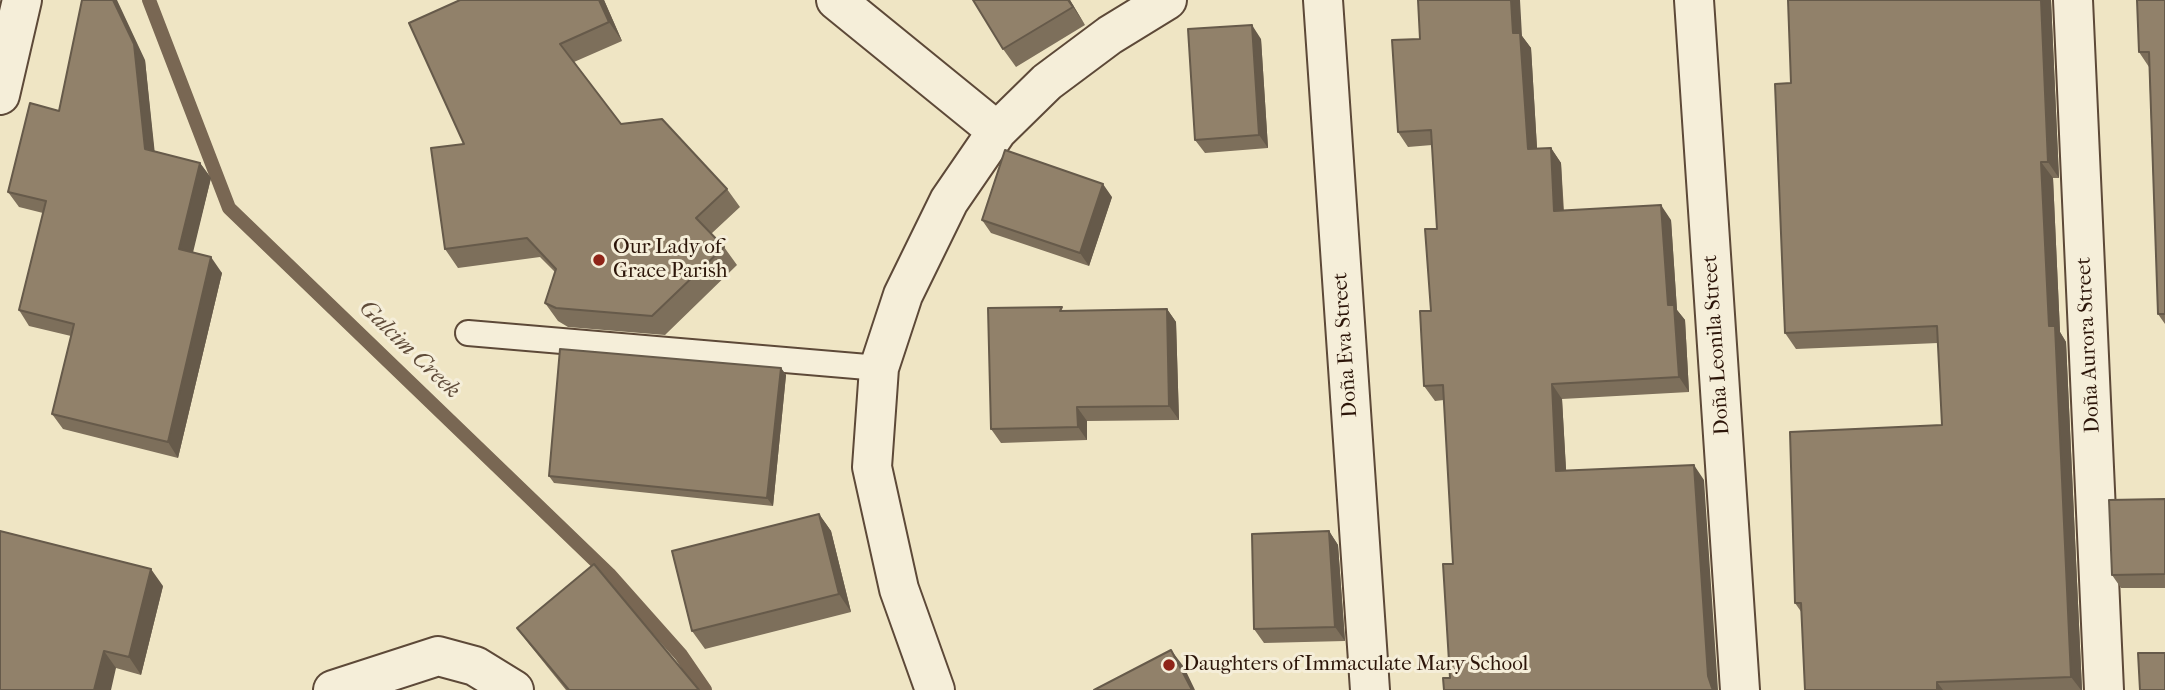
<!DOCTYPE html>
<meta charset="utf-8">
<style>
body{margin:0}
canvas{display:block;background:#efe5c4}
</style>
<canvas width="2165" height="690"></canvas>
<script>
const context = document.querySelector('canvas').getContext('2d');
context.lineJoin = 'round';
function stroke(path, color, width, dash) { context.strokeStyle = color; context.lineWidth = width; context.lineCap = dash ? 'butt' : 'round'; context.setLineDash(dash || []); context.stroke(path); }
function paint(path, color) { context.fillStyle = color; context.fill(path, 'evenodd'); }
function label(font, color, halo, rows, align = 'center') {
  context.font = font + ' "IM FELL French Canon",serif'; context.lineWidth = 6; context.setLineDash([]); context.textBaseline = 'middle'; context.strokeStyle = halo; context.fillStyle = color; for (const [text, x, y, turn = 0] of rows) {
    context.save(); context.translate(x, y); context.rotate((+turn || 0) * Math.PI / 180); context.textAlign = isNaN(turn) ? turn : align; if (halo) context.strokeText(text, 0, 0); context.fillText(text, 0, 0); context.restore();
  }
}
stroke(new Path2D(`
 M 149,0 L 229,208 L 609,574 L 681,655 L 705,690`), '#796753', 14);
const lane = new Path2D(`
 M 468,333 L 879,368`);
const street = new Path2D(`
 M 836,0 L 997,131
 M 1323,0 L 1370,690
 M 1694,0 L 1740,690
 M 2073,0 L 2104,690
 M 0,95 L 22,0
 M 333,690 L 438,656 L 475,666 L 514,690
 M 935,690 L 899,589 L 872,467 L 879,368 L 903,295 L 949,201 L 997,131 L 1047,82 L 1110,35 L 1167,0`);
stroke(lane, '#5d4938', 28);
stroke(street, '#5d4938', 42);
stroke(lane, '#f5eed9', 24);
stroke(street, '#f5eed9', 38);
paint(new Path2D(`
 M 604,0 L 622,41 L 574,62 L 621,124 L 727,189 L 740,207 L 711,234 L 724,247 L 737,265 L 665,335 L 568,327 L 558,321 L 545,303 L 555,272 L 540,257 L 458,268 L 445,249 L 464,144 Z
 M 1070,0 L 1085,25 L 1016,67 L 1003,49 Z
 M 1788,0 L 2051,0 L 2059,178 L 2053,178 L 2060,332 L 2066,342 L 2082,690 L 1805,690 L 1802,613 L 1795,603 L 1942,425 L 1938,343 L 1796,349 L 1785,333 L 1791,83 Z
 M 2165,0 L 2165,324 L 2158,314 L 2149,67 L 2139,52 Z
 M 1522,36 L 1531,48 L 1537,149 L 1551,148 L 1561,163 L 1564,211 L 1671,220 L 1677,310 L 1685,320 L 1689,392 L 1562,399 L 1566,471 L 1704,480 L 1450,678 L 1453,564 L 1444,400 L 1435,401 L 1424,386 L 1431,311 L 1437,229 L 1432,145 L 1408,147 L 1398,132 L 1420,39 Z
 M 1261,39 L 1268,148 L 1205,153 L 1195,140 Z
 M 145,60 L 154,151 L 200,163 L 211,178 L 192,253 L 222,273 L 178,458 L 63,429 L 52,414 L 71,336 L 29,326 L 19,310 L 43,213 L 19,207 L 8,192 L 59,111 Z
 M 1112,197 L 1089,266 L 991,233 L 982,220 Z
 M 1167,309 L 1176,322 L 1179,420 L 1087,421 L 1087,440 L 1001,443 L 991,429 L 1065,311 Z
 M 781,368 L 786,375 L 773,506 L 554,483 L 549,476 Z
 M 2165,499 L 2165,588 L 2121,588 L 2112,575 Z
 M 819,514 L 831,531 L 851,612 L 705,649 L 692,631 Z
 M 1329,531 L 1338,545 L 1345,641 L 1264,643 L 1254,629 Z
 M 163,586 L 141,675 L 116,668 L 0,690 Z
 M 517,628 L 699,690 L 566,690 L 529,644 Z`), '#7d6f5b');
paint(new Path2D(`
 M 113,0 L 117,0 L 145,60 L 156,164 L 145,149 Z
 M 599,0 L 604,0 L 622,41 L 609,22 Z
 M 1068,0 L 1070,0 L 1085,25 L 1073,7 Z
 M 1511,0 L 1520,0 L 1522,36 L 1531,48 L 1538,164 L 1528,149 L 1513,33 Z
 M 2041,0 L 2051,0 L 2059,178 L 2048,162 Z
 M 1252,25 L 1261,39 L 1268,148 L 1259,135 Z
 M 1551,148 L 1561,163 L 1564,226 L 1554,211 Z
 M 2041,162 L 2053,178 L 2060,332 L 2066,342 L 2082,690 L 2081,690 L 2071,677 L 2049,326 Z
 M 200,163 L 211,178 L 190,265 L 179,249 Z
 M 1103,184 L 1112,197 L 1089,266 L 1080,253 Z
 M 1661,205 L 1671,220 L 1677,310 L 1685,320 L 1689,392 L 1679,377 L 1668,305 Z
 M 211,257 L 222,273 L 178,458 L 168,442 Z
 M 1167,309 L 1176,322 L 1179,420 L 1169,406 Z
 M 781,368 L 786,375 L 773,506 L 767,498 Z
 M 1552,384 L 1562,399 L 1567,486 L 1556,471 Z
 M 1077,407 L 1087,421 L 1087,440 L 1078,427 Z
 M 1694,465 L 1704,480 L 1718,690 L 1713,690 L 1708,676 Z
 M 819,514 L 831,531 L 851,612 L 839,594 Z
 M 1329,531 L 1338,545 L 1345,641 L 1335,627 Z
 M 151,569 L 163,586 L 141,675 L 129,657 Z
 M 1171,650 L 1184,667 L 1195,690 L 1192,690 Z
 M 104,651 L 116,668 L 111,690 L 94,690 Z
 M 1937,682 L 1943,690 L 1937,690 Z`), '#665a4a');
const building = new Path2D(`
 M 82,0 L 113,0 L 134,44 L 145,149 L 200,163 L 179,249 L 211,257 L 168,442 L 52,414 L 74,324 L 19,310 L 46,201 L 8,192 L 30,103 L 59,111 Z
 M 460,0 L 599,0 L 609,22 L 560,44 L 621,124 L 662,119 L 727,189 L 696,218 L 724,247 L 652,316 L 556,308 L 545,303 L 556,269 L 527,238 L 445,249 L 431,148 L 464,144 L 409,23 Z
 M 973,0 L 1068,0 L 1073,7 L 1003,49 Z
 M 1418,0 L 1511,0 L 1513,33 L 1520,33 L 1528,149 L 1551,148 L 1554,211 L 1661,205 L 1668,305 L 1674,305 L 1679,377 L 1552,384 L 1556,471 L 1694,465 L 1708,676 L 1712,688 L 1715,690 L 1444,690 L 1443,678 L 1450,678 L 1443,564 L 1453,564 L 1443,385 L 1424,386 L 1420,311 L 1431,311 L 1425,229 L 1437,229 L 1431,130 L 1398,132 L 1392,40 L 1420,39 Z
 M 1788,0 L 2041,0 L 2048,162 L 2041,162 L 2049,326 L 2055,326 L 2071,677 L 1937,682 L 1937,690 L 1805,690 L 1801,603 L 1795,603 L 1790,432 L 1942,425 L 1937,326 L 1785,333 L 1775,84 L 1791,83 Z
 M 2137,0 L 2165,0 L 2165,314 L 2158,314 L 2149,52 L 2139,52 Z
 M 1252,25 L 1259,135 L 1195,140 L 1188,29 Z
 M 1005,150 L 1103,184 L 1080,253 L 982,220 Z
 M 1062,307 L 1060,311 L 1167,309 L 1169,406 L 1077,407 L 1078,427 L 991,429 L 988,308 Z
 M 560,349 L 781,368 L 767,498 L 549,476 Z
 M 2165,499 L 2165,574 L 2112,575 L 2109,500 Z
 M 819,514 L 839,594 L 692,631 L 672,551 Z
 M 0,531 L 151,569 L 129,657 L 104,651 L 94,690 L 0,690 Z
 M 1329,531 L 1335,627 L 1254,629 L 1252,534 Z
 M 594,564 L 699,690 L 569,690 L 517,628 Z
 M 1171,650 L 1192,690 L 1094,690 Z
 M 2138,653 L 2165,653 L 2165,690 L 2140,690 Z`);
paint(building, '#91816a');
stroke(building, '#665a4a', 2);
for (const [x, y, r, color] of [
 [599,260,7,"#8f2418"],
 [1169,665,7,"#8f2418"]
]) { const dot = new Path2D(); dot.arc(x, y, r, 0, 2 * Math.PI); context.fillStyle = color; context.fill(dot); stroke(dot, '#f5eed9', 2.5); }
label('21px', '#2c1509', '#f5eed9', [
 ["Our Lady of",613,248],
 ["Grace Parish",613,272],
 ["Daughters of Immaculate Mary School",1183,665]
], 'left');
label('21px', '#2c1509', '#f5eed9', [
 ["Doña Eva Street",1346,345,-94],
 ["Doña Leonila Street",1717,345,-94],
 ["Doña Aurora Street",2089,345,-93]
]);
label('italic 23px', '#604c3a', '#f5eed9', [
 ["Galcim Creek",409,350,44]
]);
</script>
